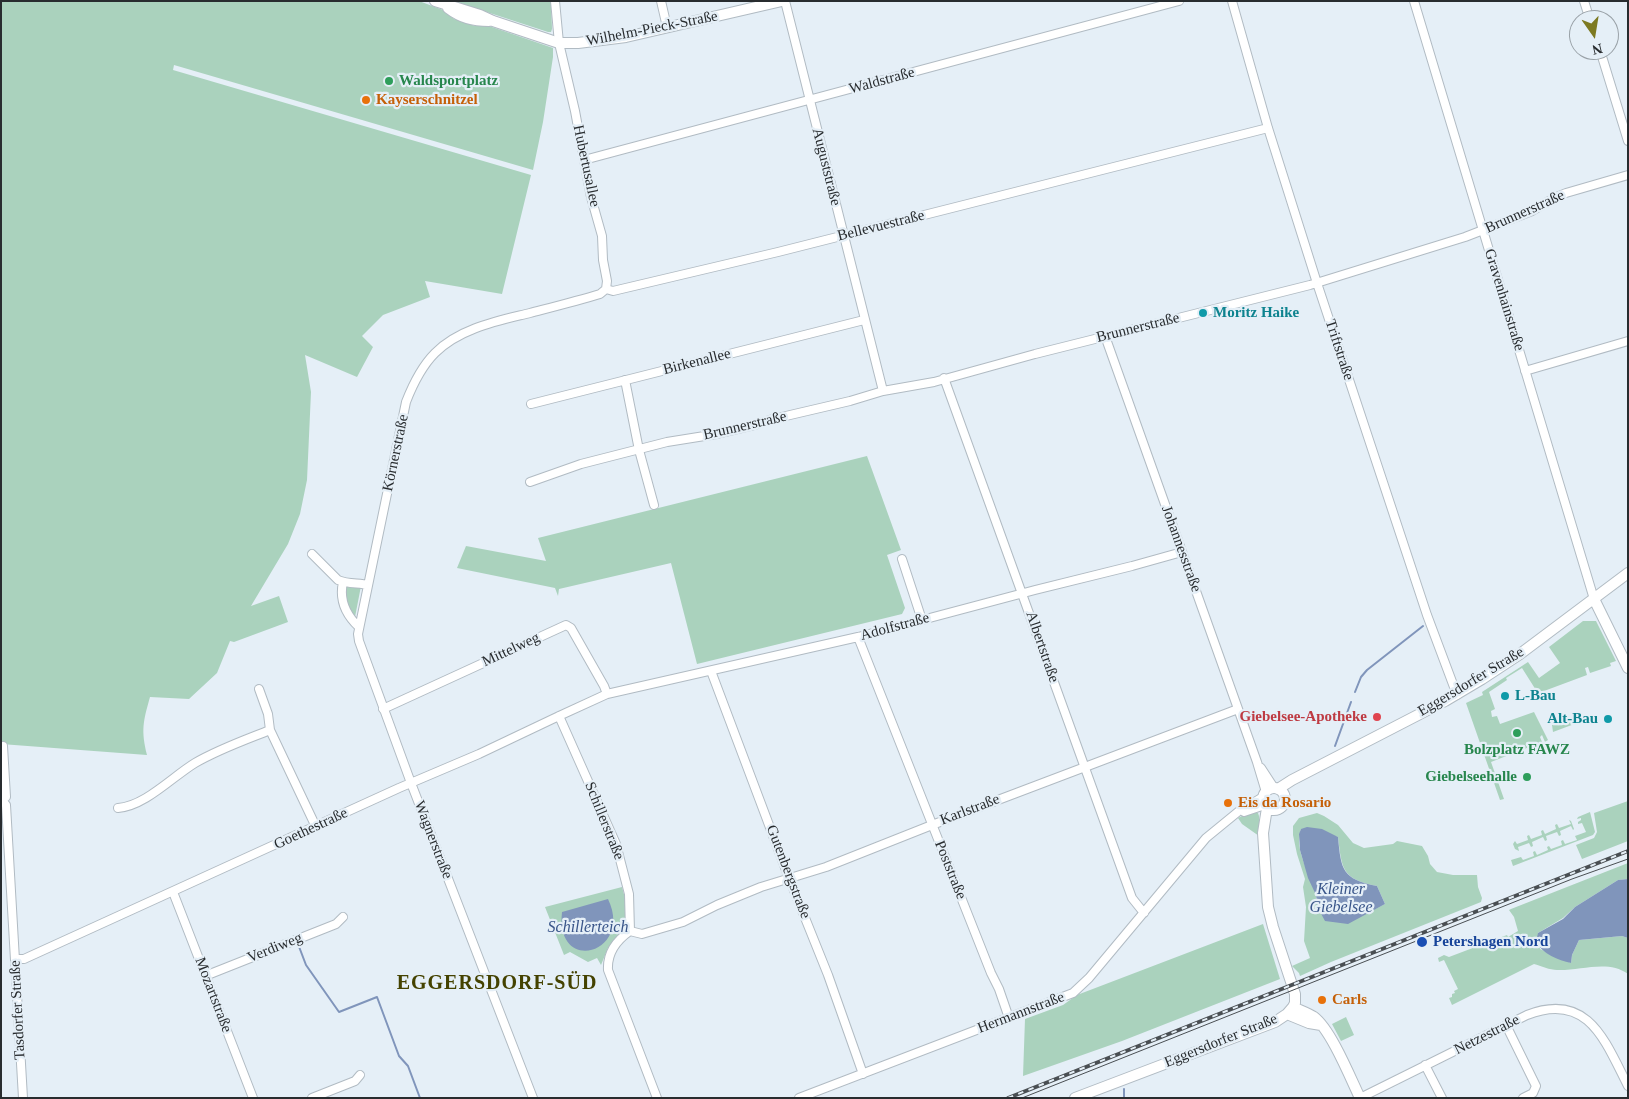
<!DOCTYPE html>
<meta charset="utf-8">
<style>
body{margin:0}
#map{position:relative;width:1629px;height:1099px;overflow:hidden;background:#e5eff7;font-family:"Times New Roman",serif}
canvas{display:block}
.frame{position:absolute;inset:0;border:2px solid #282c2f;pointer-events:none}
.north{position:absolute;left:1569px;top:10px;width:50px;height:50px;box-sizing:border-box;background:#e5eff7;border:1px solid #99a1a7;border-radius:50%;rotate:167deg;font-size:14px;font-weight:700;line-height:20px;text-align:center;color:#282c2f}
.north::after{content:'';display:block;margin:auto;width:18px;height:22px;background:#7d7a21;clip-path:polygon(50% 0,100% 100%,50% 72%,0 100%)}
</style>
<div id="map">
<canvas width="1629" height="1099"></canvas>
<div class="frame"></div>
<div class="north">N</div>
</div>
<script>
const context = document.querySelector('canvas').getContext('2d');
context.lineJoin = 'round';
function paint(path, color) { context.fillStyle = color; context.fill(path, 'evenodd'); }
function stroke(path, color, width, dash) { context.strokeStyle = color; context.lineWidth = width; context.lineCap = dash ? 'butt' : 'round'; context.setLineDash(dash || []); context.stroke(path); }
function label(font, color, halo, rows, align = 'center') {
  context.font = font + ' "Times New Roman",serif'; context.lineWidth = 4.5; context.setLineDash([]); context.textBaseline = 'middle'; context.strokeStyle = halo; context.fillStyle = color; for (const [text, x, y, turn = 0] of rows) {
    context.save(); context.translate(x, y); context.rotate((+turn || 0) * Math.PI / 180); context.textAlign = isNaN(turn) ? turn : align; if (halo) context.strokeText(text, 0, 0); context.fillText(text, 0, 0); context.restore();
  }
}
paint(new Path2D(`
 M 1,1 L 419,1 L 443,10 L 454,19 L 475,26 L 489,26 L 553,48 L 553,57 L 543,122 L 533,170 L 174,65 L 173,70 L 531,175 L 502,294 L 425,281 L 430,297 L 383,315 L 362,336 L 373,347 L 357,377 L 305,355 L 311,392 L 307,480 L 300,514 L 288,544 L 251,606 L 279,596 L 288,622 L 234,642 L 230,641 L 217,673 L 189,699 L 150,697 C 143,722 141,730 147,755 L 1,744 Z
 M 453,1 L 551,1 L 552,29 L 551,32 L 548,32 Z
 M 867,456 L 901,550 L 887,555 L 905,608 L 902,614 L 697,664 L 671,563 L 559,589 L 558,596 L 555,588 L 457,568 L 466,546 L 546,561 L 538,538 Z
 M 346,585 L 361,586 L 355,617 L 351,616 L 344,598 Z
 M 1583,621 L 1596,621 L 1616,661 L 1610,663 L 1611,666 L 1590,673 L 1588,667 L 1585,668 L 1587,675 L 1536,694 L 1534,687 L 1522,668 L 1506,678 L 1507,680 L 1489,692 L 1495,709 L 1491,711 L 1492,717 L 1497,716 L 1500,724 L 1534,712 L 1548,740 L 1545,742 L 1542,735 L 1540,737 L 1542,742 L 1491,762 L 1504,799 L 1500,800 L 1466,703 L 1483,695 L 1482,692 L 1528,662 L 1539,678 L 1560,663 L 1549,647 Z
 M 1585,717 L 1585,720 L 1553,732 L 1551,718 Z
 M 1628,801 L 1628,841 L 1582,859 L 1576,845 L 1594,838 L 1597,832 L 1594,813 Z
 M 1255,812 L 1258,813 L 1259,816 L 1259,836 L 1242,824 L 1238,818 L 1246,814 Z
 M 1590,812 L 1595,832 L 1593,835 L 1513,866 L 1511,860 L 1521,857 L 1523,860 L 1534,856 L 1533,852 L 1535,851 L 1537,855 L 1548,850 L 1547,847 L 1549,846 L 1551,849 L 1562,845 L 1561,841 L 1563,840 L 1565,844 L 1577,840 L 1575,836 L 1586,832 L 1582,823 L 1578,824 L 1578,822 L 1581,820 L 1581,818 L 1577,819 L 1578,817 Z
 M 1317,813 L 1324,816 L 1338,825 L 1353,843 L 1364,848 L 1393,844 L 1397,841 L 1422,846 L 1428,856 L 1430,864 L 1437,872 L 1453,875 L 1477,875 L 1478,887 L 1482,898 L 1481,902 L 1331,962 L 1300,976 L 1299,973 L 1292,966 L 1310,958 L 1304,941 L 1306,907 L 1303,887 L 1305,879 L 1297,854 L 1293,835 L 1293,826 L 1299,818 ZM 1301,829 L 1338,837 C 1342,870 1342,879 1377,886 L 1385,904 L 1373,910 L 1318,908 C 1317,904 1317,900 1316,896 C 1312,875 1293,851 1301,829 Z
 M 1569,820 L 1571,821 L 1574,829 L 1573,830 L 1571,826 L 1560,831 L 1561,835 L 1559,836 L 1557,832 L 1546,836 L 1547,840 L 1545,841 L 1543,837 L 1532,842 L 1533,846 L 1531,847 L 1529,843 L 1518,847 L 1519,851 L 1515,849 L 1513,844 L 1515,841 L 1517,844 L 1528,840 L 1527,836 L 1529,835 L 1531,839 L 1542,835 L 1541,831 L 1543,830 L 1545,834 L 1556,829 L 1555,825 L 1557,824 L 1559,828 L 1571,824 Z
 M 1628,863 L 1628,879 L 1618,880 L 1575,907 L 1563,918 L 1538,933 L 1540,949 L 1571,963 L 1572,955 L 1579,940 L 1622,936 L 1628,938 L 1628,974 C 1608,959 1580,971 1557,970 C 1550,970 1541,966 1534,964 L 1452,1005 L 1449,998 L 1452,997 L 1452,994 L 1455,993 L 1454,991 L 1458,989 L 1444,960 L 1439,962 L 1438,958 L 1444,955 L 1449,957 L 1507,935 L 1508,937 L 1518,931 L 1514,917 L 1509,910 L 1511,909 Z
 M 622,887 L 627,905 L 625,926 L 608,948 L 601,965 L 597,958 L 588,962 L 570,952 L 564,955 L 545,907 Z
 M 1263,924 L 1280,979 L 1122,1041 L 1023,1076 L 1025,1019 L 1063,1005 L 1077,995 Z
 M 1346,1017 L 1354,1035 L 1341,1041 L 1332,1024 Z`), '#aad2bd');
paint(new Path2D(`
 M 1307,827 L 1322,829 L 1338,837 C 1341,870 1342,879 1377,886 L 1385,904 L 1348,924 L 1325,921 L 1318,908 L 1316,895 L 1308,878 L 1300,850 L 1299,834 L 1301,829 Z
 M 1628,879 L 1628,938 L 1622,936 L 1579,940 L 1572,955 L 1571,963 C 1558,960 1543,954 1536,942 L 1538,933 L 1563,919 L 1575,907 L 1618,880 Z
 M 608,899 C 634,953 555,976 562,912 Z`), '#8095bb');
stroke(new Path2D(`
 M 1355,692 L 1361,677 L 1367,670 L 1423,626
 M 1335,746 L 1351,702
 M 298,944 L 306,965 L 339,1012 L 377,997 L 399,1056 L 408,1066 L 420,1098
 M 1124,1089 L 1124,1098`), '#8095bb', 2);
const minor = new Path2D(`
 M 555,1 L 559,43 L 575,111 L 591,197 L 602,236 L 603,260 L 607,281 L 606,289
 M 661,1 L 667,27
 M 785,1 L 883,391
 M 1232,1 L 1268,128 L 1317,283 L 1427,615 L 1457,695
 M 1414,1 L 1594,599
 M 1584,1 L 1590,20
 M 1600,50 L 1628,141
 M 584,160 L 1179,1
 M 606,289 L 613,291 L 778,252 L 1268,128
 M 1105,336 L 1257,762 L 1266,792
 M 1525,371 L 1628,341
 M 944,378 L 1132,898 L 1144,913
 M 625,380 L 639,450 L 654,505
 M 531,404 L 864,320
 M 530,482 L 581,464 L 667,442 L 717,434 L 751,426 L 773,419 L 850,401 L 883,391 L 934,382 L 1035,354 L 1310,285 L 1465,237 L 1532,211 L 1554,198 L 1566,193 L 1628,175
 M 312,554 L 338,580 C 347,584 358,583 368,585
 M 902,559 L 922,620
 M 343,582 C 339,600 345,614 359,627
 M 858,637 L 991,973 L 999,989 L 1009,1018
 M 711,671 L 789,878 L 828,975 L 863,1074
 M 259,689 L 268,714 L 270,730 L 316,827
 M 383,709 L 566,625 L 571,628 L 604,686 L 607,694
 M 559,716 L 616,844 L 629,894 L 630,931
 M 1261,768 L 1274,788
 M 1,799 L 6,805 L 23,1098
 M 2,800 L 6,797 L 3,746
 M 118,808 C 145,806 172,777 195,763 C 219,749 245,740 270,730
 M 1244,812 L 1265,805
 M 173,892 L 253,1098
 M 630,931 L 642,934 L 683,922 L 717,905 L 761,887 L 826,867 L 932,825 L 1238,709
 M 630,931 C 617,940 607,953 608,970 L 657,1098
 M 15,959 L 24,959 L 399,788 L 479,754 L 559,716 L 607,694 L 858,637 L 1035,590 L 1132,566 L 1182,552
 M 205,976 L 336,924 L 343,917
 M 1506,1025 L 1536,1086 L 1533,1093 L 1523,1098
 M 1425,1065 L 1442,1098
 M 312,1098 L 355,1081 L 360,1075
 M 533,1098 L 411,783 L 359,641 L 358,634 L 406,402 C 413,384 422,366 435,353 C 460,328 498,321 530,313 C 553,307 577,301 600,294 L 606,289
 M 799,1098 L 1073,993 L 1089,978 L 1206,838 L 1239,811 L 1263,797
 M 1360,1098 L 1527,1015 C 1588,991 1605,1041 1628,1086`);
const tertiary = new Path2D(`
 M 435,1 L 480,15 L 493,21 L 559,43 L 578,43 L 626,37 L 782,1
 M 448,8 C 461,18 473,21 489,21
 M 1594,599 L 1628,668
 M1263 799a11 11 0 1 1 22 0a11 11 0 1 1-22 0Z
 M 1278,789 L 1292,780 L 1445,701 L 1482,679 L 1520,654 L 1628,573
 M 1293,1007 C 1299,1010 1308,1013 1314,1017 C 1331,1030 1350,1077 1360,1098
 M 1287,1014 L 1309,1023 L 1321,1025
 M 1075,1098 L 1275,1022 L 1287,1014 L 1293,1007 L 1295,1003 L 1295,994 L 1273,927 L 1268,907 L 1263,833 L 1267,808`);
stroke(minor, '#b1bbc3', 10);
stroke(tertiary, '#b1bbc3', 12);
stroke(minor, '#fff', 8);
stroke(tertiary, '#fff', 10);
stroke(new Path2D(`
 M 1022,1098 L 1572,879 L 1628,859`), '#4a4f53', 1);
const rail = new Path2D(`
 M 1008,1098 L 1628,851`);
stroke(rail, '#4a4f53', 4);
stroke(rail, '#e5eff7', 2, [5.5]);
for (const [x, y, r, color] of [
 [389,81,5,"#2e9e5b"],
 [366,100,5,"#e8710a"],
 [1203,313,5,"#0f9aa8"],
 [1505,696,5,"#0f9aa8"],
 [1377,717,5,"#e0444e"],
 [1608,719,5,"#0f9aa8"],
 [1517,733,5,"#2e9e5b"],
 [1527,777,5,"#2e9e5b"],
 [1228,803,5,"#e8710a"],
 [1422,942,6,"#1a4fb4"],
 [1322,1000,5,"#e8710a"]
]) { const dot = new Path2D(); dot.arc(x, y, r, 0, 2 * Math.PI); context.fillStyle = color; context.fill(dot); stroke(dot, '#e5eff7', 2); }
label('15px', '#282c2f', '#e5eff7', [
 ["Wilhelm-Pieck-Straße",652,29,-11],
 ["Waldstraße",882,81,-15],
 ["Hubertusallee",586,166,78],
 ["Auguststraße",826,167,76],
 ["Brunnerstraße",1525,212,-24],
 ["Bellevuestraße",881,226,-14],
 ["Gravenhainstraße",1504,300,73],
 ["Brunnerstraße",1138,328,-14],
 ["Triftstraße",1339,350,72],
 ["Birkenallee",697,362,-14],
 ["Brunnerstraße",745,426,-13],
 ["Körnerstraße",396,453,-78],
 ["Johannesstraße",1181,549,70],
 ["Adolfstraße",895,627,-15],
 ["Albertstraße",1042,647,71],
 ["Mittelweg",511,650,-25],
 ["Eggersdorfer Straße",1471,682,-31],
 ["Karlstraße",970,810,-21],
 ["Schillerstraße",604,821,68],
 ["Goethestraße",311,829,-25],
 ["Wagnerstraße",433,840,69],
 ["Poststraße",950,870,68],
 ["Gutenbergstraße",788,872,69],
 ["Verdiweg",275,948,-22],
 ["Mozartstraße",213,995,69],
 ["Tasdorfer Straße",18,1010,-93],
 ["Hermannstraße",1021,1013,-21],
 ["Netzestraße",1487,1035,-27],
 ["Eggersdorfer Straße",1221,1041,-22]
]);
label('bold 15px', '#27864d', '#e5eff7', [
 ["Waldsportplatz",399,81],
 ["Bolzplatz FAWZ",1517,750,"center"],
 ["Giebelseehalle",1517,777,"right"]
], 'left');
label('bold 15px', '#c56008', '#e5eff7', [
 ["Kayserschnitzel",376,100],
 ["Eis da Rosario",1238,803],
 ["Carls",1332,1000]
], 'left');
label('bold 15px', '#0d838f', '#e5eff7', [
 ["Moritz Haike",1213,313],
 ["L-Bau",1515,696],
 ["Alt-Bau",1598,719,"right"]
], 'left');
label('bold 15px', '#be3a42', '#e5eff7', [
 ["Giebelsee-Apotheke",1367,717]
], 'right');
label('bold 15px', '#164399', '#e5eff7', [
 ["Petershagen Nord",1433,942]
], 'left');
label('italic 16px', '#395589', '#e5eff7', [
 ["Kleiner",1341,890],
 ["Giebelsee",1341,908],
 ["Schillerteich",588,928]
]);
context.letterSpacing = '1px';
label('bold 20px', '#444200', '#e5eff7', [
 ["EGGERSDORF-SÜD",497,984]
]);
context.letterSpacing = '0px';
</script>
